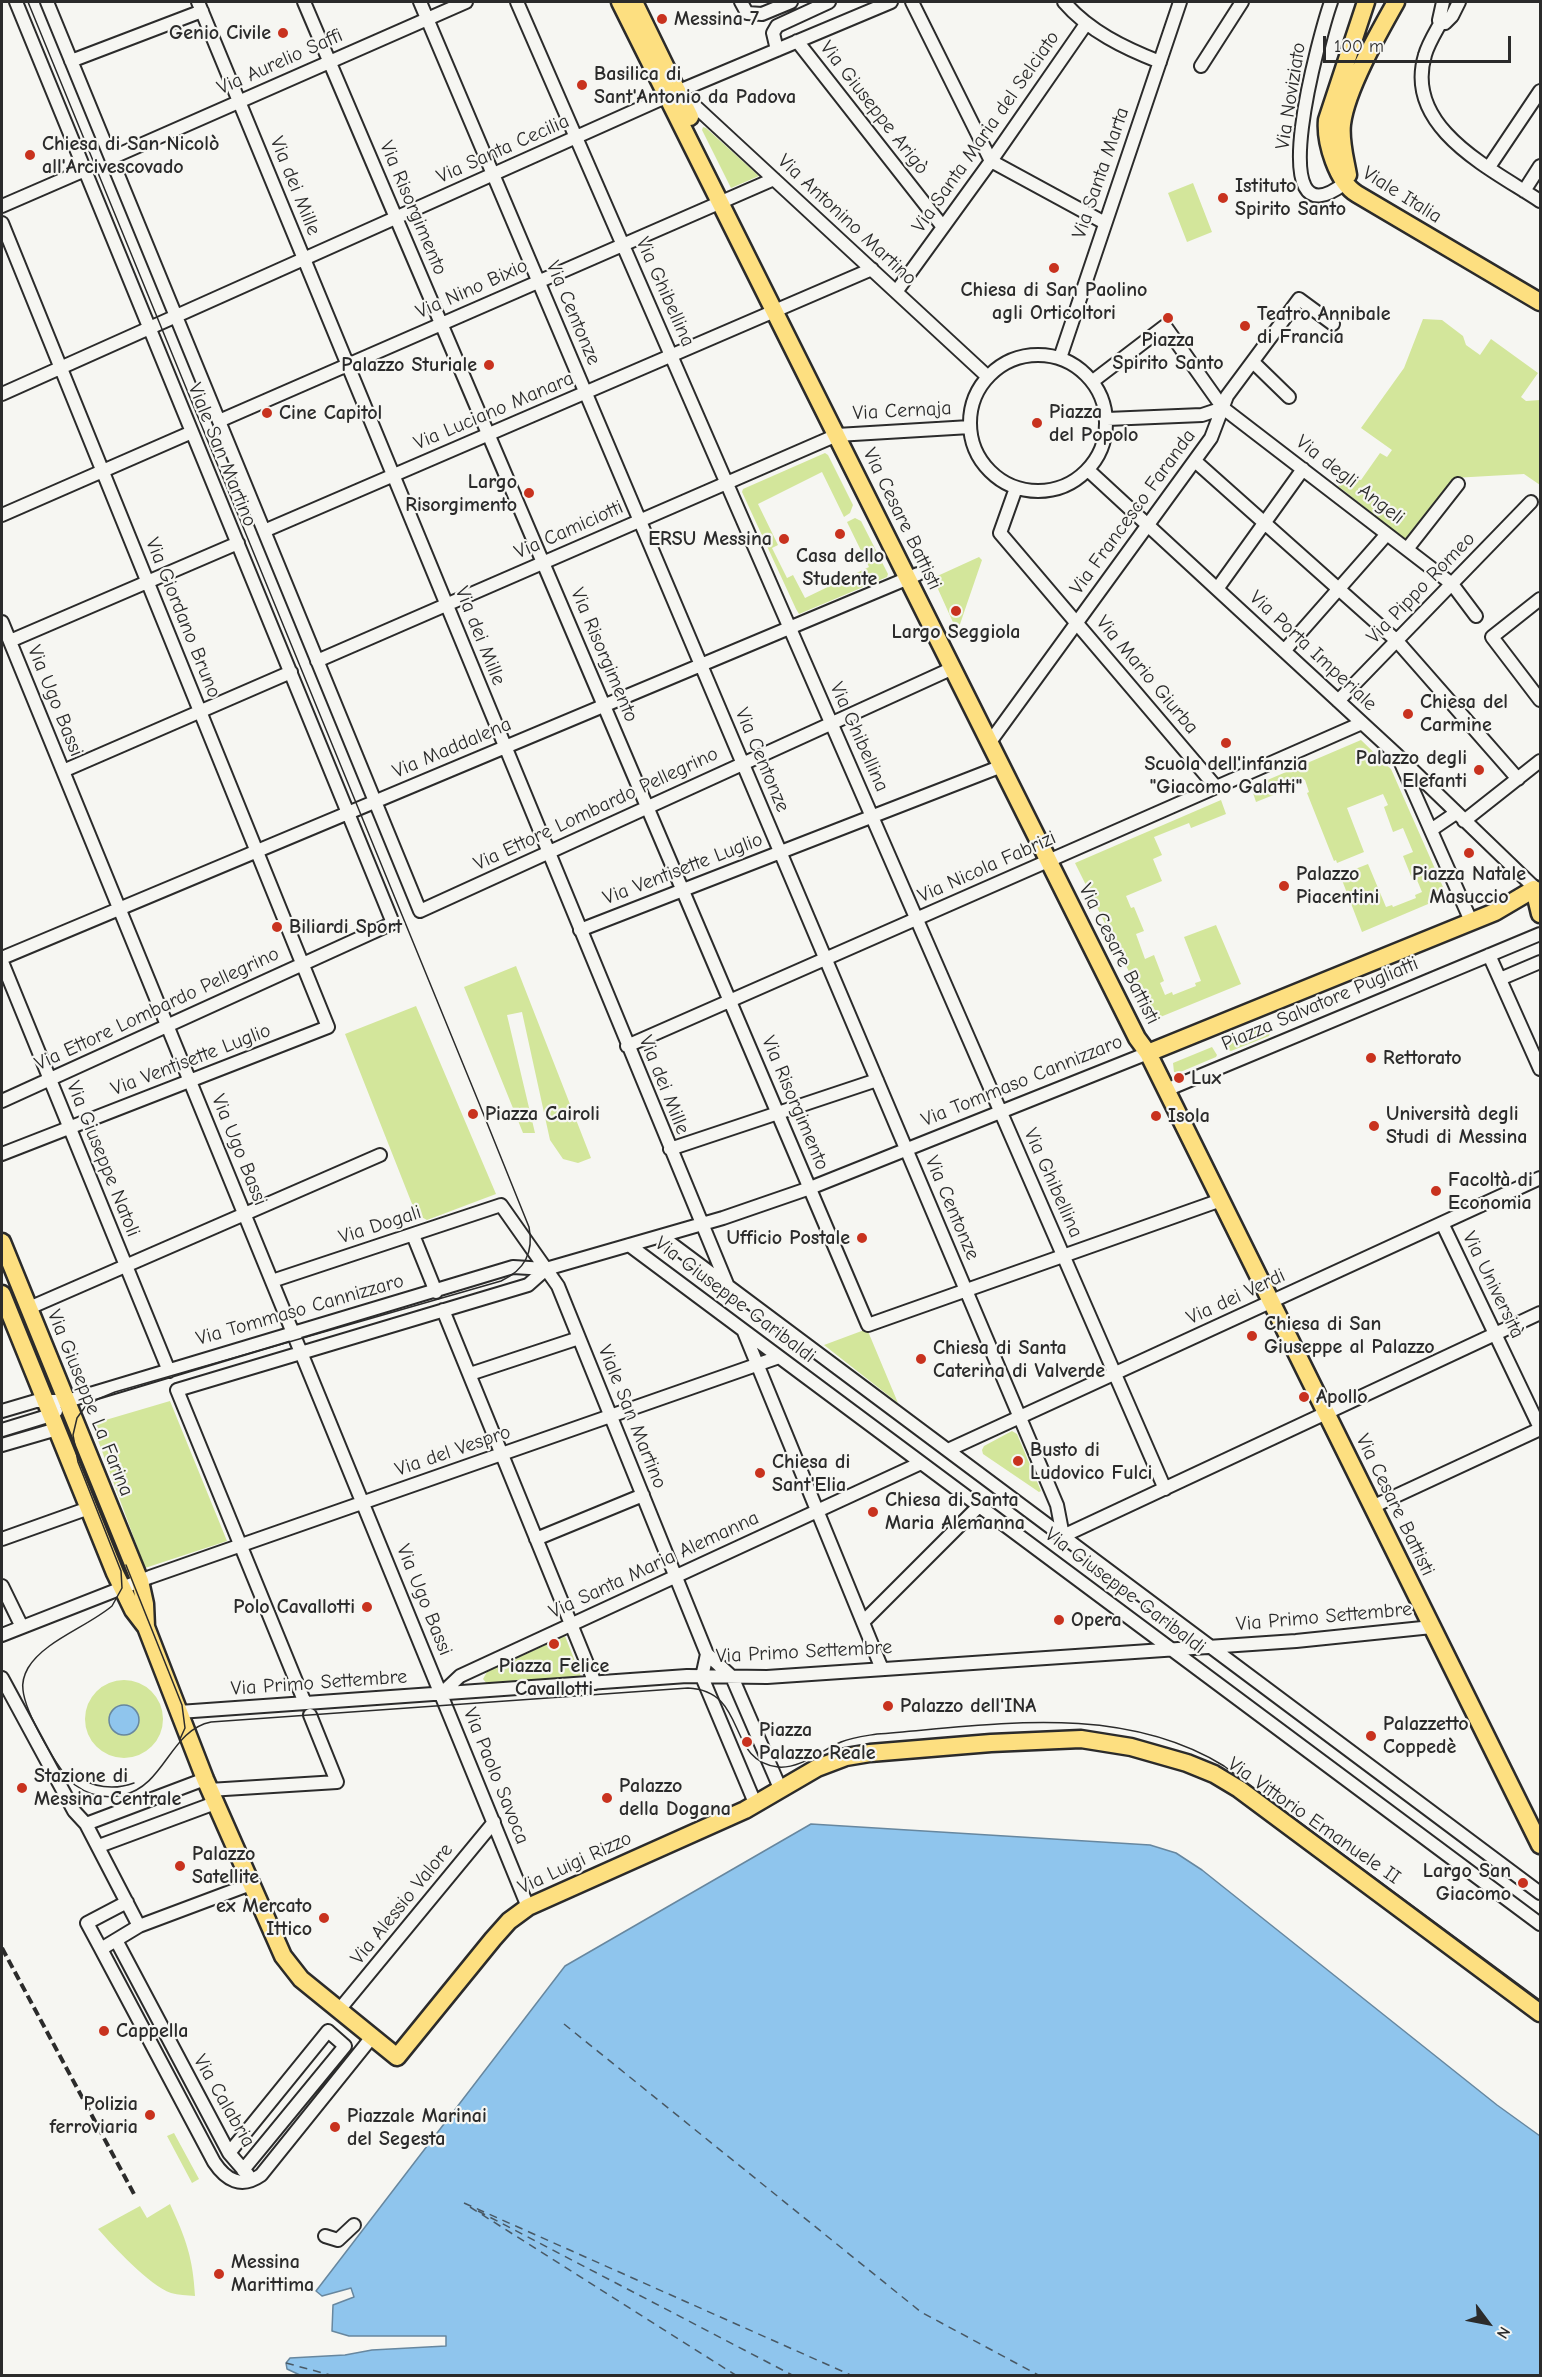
<!DOCTYPE html>
<meta charset="utf-8">
<style>
body{margin:0}
#map{position:relative;width:1542px;height:2377px;overflow:hidden;background:#f6f6f2;font-family:"Comic Neue",sans-serif}
canvas{display:block}
.frame{position:absolute;inset:0;border:3px solid #2b2b2b;pointer-events:none}
.north{position:absolute;left:1458px;top:2293px;width:60px;height:60px;-webkit-text-stroke:4px #f6f6f2;paint-order:stroke;rotate:122deg;font-size:16px;font-weight:700;line-height:24px;text-align:center;color:#2b2b2b}
.north::after{content:'';display:block;margin:auto;width:21px;height:27px;background:#2b2b2b;clip-path:polygon(50% 0,100% 100%,50% 72%,0 100%)}
.scale{position:absolute;left:1323px;top:36px;width:188px;height:27px;box-sizing:border-box;border:3px solid #2b2b2b;border-top:0;padding-left:8px;font-size:18px;line-height:21px;white-space:nowrap;color:#2b2b2b;-webkit-text-stroke:4px #f6f6f2;paint-order:stroke}
</style>
<div id="map">
<canvas width="1542" height="2377"></canvas>
<div class="frame"></div>
<div class="north">N</div>
<div class="scale">100 m</div>
</div>
<script>
const context = document.querySelector('canvas').getContext('2d');
context.lineJoin = 'round';
function paint(path, color) { context.fillStyle = color; context.fill(path, 'evenodd'); }
function stroke(path, color, width, dash) { context.strokeStyle = color; context.lineWidth = width; context.lineCap = dash ? 'butt' : 'round'; context.setLineDash(dash || []); context.stroke(path); }
function label(font, color, halo, rows, align = 'center') {
  context.font = font + ' "Comic Neue",sans-serif'; context.lineWidth = 4.5; context.setLineDash([]); context.textBaseline = 'middle'; context.strokeStyle = halo; context.fillStyle = color; for (const [text, x, y, turn = 0] of rows) {
    context.save(); context.translate(x, y); context.rotate((+turn || 0) * Math.PI / 180); context.textAlign = isNaN(turn) ? turn : align; if (halo) context.strokeText(text, 0, 0); context.fillText(text, 0, 0); context.restore();
  }
}
paint(new Path2D(`
 M 703,127 L 706,128 L 759,176 L 731,188 L 702,130 Z
 M 1193,183 L 1212,232 L 1187,242 L 1168,193 Z
 M 1423,319 L 1442,320 L 1463,336 L 1466,345 L 1480,355 L 1491,339 L 1538,373 L 1521,397 L 1526,401 L 1540,400 L 1540,485 L 1524,474 L 1453,478 L 1405,539 L 1338,486 L 1346,476 L 1361,480 L 1380,453 L 1387,457 L 1392,450 L 1361,428 L 1404,368 Z
 M 825,453 L 828,455 L 853,505 L 850,513 L 844,517 L 822,472 L 758,504 L 778,545 L 772,548 L 787,578 L 793,575 L 805,598 L 869,567 L 847,522 L 855,518 L 861,521 L 888,574 L 887,577 L 799,614 L 796,609 L 742,492 L 743,489 Z
 M 979,557 L 982,560 L 959,627 L 956,629 L 933,578 Z
 M 1361,740 L 1391,769 L 1447,896 L 1362,932 L 1340,875 L 1368,864 L 1386,907 L 1392,905 L 1393,907 L 1416,898 L 1415,895 L 1422,892 L 1417,880 L 1413,881 L 1403,856 L 1413,852 L 1403,828 L 1393,832 L 1384,807 L 1388,805 L 1383,794 L 1347,808 L 1364,852 L 1337,863 L 1336,860 L 1334,861 L 1307,793 L 1309,792 L 1305,780 L 1301,778 L 1290,782 L 1291,788 L 1256,802 L 1251,787 Z
 M 1221,800 L 1226,814 L 1191,828 L 1189,823 L 1154,837 L 1162,855 L 1153,859 L 1162,881 L 1126,896 L 1131,908 L 1134,907 L 1144,931 L 1136,934 L 1145,959 L 1154,955 L 1164,981 L 1160,983 L 1165,995 L 1172,992 L 1173,995 L 1196,986 L 1195,983 L 1201,981 L 1184,937 L 1216,925 L 1241,984 L 1153,1020 L 1075,863 Z
 M 516,966 L 591,1158 L 578,1163 L 563,1159 L 550,1140 L 522,1012 L 507,1015 L 535,1133 L 523,1133 L 464,987 Z
 M 416,1006 L 496,1194 L 427,1220 L 416,1214 L 345,1034 Z
 M 1265,1026 L 1270,1033 L 1269,1036 L 1231,1051 L 1227,1050 L 1225,1045 L 1226,1042 Z
 M 1212,1047 L 1217,1055 L 1216,1057 L 1178,1073 L 1174,1072 L 1173,1063 Z
 M 867,1329 L 898,1403 L 824,1345 Z
 M 170,1401 L 227,1541 L 145,1568 L 92,1424 Z
 M 1012,1431 L 1017,1434 L 1041,1491 L 1039,1492 L 983,1454 L 982,1450 L 984,1446 Z
 M 565,1636 L 582,1679 L 488,1685 L 483,1679 L 487,1672 Z
 M85 1719a39 39 0 1 1 78 0a39 39 0 1 1-78 0Z
 M 174,2133 L 199,2179 L 192,2183 L 167,2136 Z
 M 170,2204 C 186,2239 193,2258 195,2296 C 187,2295 178,2295 171,2293 C 149,2285 114,2247 98,2229 L 140,2206 L 147,2218 Z`), '#d3e69b');
const water = new Path2D(`
 M109 1720a15 15 0 1 1 30 0a15 15 0 1 1-30 0Z
 M 811,1824 L 1150,1845 L 1176,1853 L 1202,1870 L 1497,2105 L 1540,2136 L 1540,2375 L 302,2376 L 287,2369 L 286,2363 L 290,2358 L 345,2355 L 372,2350 L 446,2346 L 446,2336 L 349,2336 L 332,2331 L 333,2305 L 354,2297 L 351,2288 L 322,2296 L 316,2291 L 565,1966 Z`);
paint(water, '#8fc5ed');
stroke(water, '#67879f', 1.5);
stroke(new Path2D(`
 M 564,2024 L 921,2312 L 1040,2376
 M 464,2203 L 853,2376
 M 470,2207 L 737,2376
 M 478,2211 L 794,2376
 M 286,2363 L 334,2376`), '#495965', 1.5, [8, 6]);
const minor = new Path2D(`
 M 47,2 L 420,911 L 953,668
 M 198,2 L 727,1284
 M 304,2 L 868,1325 L 1221,1200
 M 420,2 L 1057,1505 L 1063,1536 L 1540,1313
 M 517,2 L 1165,1489
 M 741,2 L 747,13 L 762,14 L 791,2
 M 912,2 L 991,161 L 1105,223
 M 1064,2 C 1089,31 1124,48 1160,62
 M 1331,2 C 1322,27 1258,250 1345,183
 M 1443,2 L 1439,20 L 1445,23 L 1452,16 L 1459,2
 M 1441,22 C 1435,33 1428,44 1425,55 C 1403,128 1492,169 1540,201
 M 797,41 L 943,227
 M 777,50 L 773,33 L 777,26 L 829,2
 M 71,61 L 202,11
 M 1201,66 L 1242,2
 M 683,95 L 988,377
 M 111,158 L 466,2
 M 1489,167 L 1540,91
 M 1524,191 L 1540,166
 M 2,206 L 85,170
 M 2,223 L 328,1027 L 2,1154
 M 896,292 L 991,161 L 1086,24
 M970 423a68 68 0 1 1 136 0a68 68 0 1 1-136 0Z
 M 1060,358 L 1180,2
 M 1253,362 L 1289,397
 M 1093,381 L 1165,326 L 1223,408 L 1452,584 L 1476,616
 M 2,394 L 679,91 L 891,2
 M 1107,419 L 1202,415 L 1223,408
 M 219,421 L 774,179
 M 1195,461 L 1397,641 L 1518,779
 M 1088,470 L 1398,756 L 1540,893
 M 1016,488 L 1000,533 L 1216,787
 M 2,515 L 192,432
 M 264,531 L 872,269
 M 1407,549 L 1458,484
 M 1217,589 L 1303,469
 M 1540,599 L 1492,637 L 1540,700
 M 2,622 L 528,1907
 M 10,641 L 238,543
 M 1284,651 L 1387,534
 M 317,661 L 837,435 L 970,427
 M 1338,701 L 1531,502
 M 990,742 L 1211,438 L 1227,396 L 1299,299 L 1333,324
 M 1401,763 L 1471,921
 M 63,771 L 291,672
 M 1464,821 L 1540,761
 M 1431,830 L 1456,813
 M 580,930 L 1002,766
 M 1489,955 L 1540,1069
 M 2,958 L 918,574
 M 2,962 L 169,1371
 M 1500,979 L 1540,962
 M 627,1046 L 1362,723
 M 1166,1090 L 1540,934
 M 2,1101 L 393,923 L 16,2
 M 670,1149 L 877,1080
 M 1442,1223 L 1540,1428
 M 413,1235 L 436,1292
 M 661,1236 L 1540,1893
 M 629,1245 L 1540,1924
 M 272,1281 L 501,1205 L 558,1286 L 707,1654 L 732,1677 L 780,1788
 M 29,1308 L 380,1155
 M 443,1310 L 595,1683
 M 744,1332 L 882,1669
 M 470,1374 L 579,1338
 M 2,1411 L 36,1401 L 67,1401 L 513,1267 L 546,1269 L 723,1218 L 810,1188 L 1148,1053
 M 2,1430 L 51,1415 L 56,1411
 M 2,1445 L 57,1429
 M 948,1450 L 1540,1178
 M 1372,1507 L 1540,1429
 M 2,1539 L 89,1508
 M 536,1539 L 643,1495
 M 2,1586 L 22,1627
 M 863,1622 L 979,1506
 M 2,1635 L 150,1577 L 779,1357
 M 707,1654 L 702,1677 L 755,1803
 M 2,1678 L 74,1811 L 86,1824 L 139,1926
 M 441,1694 L 460,1676 L 921,1463
 M 305,1703 L 177,1390 L 528,1285 L 546,1269
 M 179,1712 L 687,1676 L 767,1677 L 1296,1641 L 1432,1627
 M 209,1790 L 337,1782 L 310,1715
 M 86,1824 L 205,1779
 M 99,1846 L 215,1803
 M 251,1884 L 139,1926 L 101,1949 L 214,2162 C 226,2180 241,2189 261,2175 L 372,2037
 M 116,1940 L 229,2153 L 248,2175
 M 101,1949 L 87,1923 L 127,1902
 M 339,2010 L 494,1822
 M 229,2153 L 328,2031 L 345,2046 L 243,2170
 M 325,2236 L 338,2240 L 354,2225`);
const major = new Path2D(`
 M 620,2 L 1137,1038 L 1148,1053 L 1540,1845
 M 634,2 L 690,117
 M 1366,2 L 1327,120 C 1325,142 1337,182 1357,194 L 1540,302
 M 1348,175 C 1345,158 1340,141 1342,124 C 1346,90 1379,32 1396,2
 M 1148,1053 L 1495,912 L 1534,889 L 1540,914
 M 2,1242 L 140,1581 L 145,1604 L 146,1627
 M 2,1294 L 115,1573 L 133,1610 L 146,1627 L 205,1779 L 283,1956 L 301,1979 L 397,2057 L 493,1939 L 509,1921 L 528,1907 L 745,1810 L 817,1768 L 846,1757 L 870,1753 L 991,1743 L 1081,1739 L 1131,1747 L 1187,1763 L 1214,1774 L 1239,1789 L 1540,2013`);
stroke(minor, '#2b2b2b', 16);
stroke(major, '#2b2b2b', 21);
stroke(minor, '#f6f6f2', 12);
stroke(major, '#fddf80', 16);
stroke(new Path2D(`
 M 28,2 L 479,1103 L 529,1227 C 534,1252 525,1270 501,1281 L 115,1392 L 98,1399 L 85,1407 L 77,1418 L 73,1435 L 78,1462 L 121,1571 L 122,1588 L 112,1606 C 87,1627 44,1641 28,1668 C 24,1675 22,1683 23,1690 C 25,1712 58,1771 75,1785 C 89,1795 106,1799 123,1795 C 165,1786 170,1730 211,1722 L 688,1688 C 749,1691 725,1761 778,1767 C 800,1769 822,1750 841,1742 C 853,1737 865,1736 877,1734 C 993,1725 1120,1702 1224,1766 L 1540,2000
 M 126,1565 L 182,1705 L 185,1728 L 180,1739
 M 79,1778 C 97,1788 115,1790 134,1783`), '#2b2b2b', 1.5);
stroke(new Path2D(`
 M 2,1948 L 134,2194`), '#2b2b2b', 4, [9, 4.5]);
for (const [x, y, r, color] of [
 [662,19,6,"#c8321e"],
 [283,33,6,"#c8321e"],
 [582,85,6,"#c8321e"],
 [30,155,6,"#c8321e"],
 [1223,198,6,"#c8321e"],
 [1054,268,6,"#c8321e"],
 [1168,318,6,"#c8321e"],
 [1245,326,6,"#c8321e"],
 [489,365,6,"#c8321e"],
 [267,413,6,"#c8321e"],
 [1037,423,6,"#c8321e"],
 [529,493,6,"#c8321e"],
 [840,534,6,"#c8321e"],
 [784,539,6,"#c8321e"],
 [956,611,6,"#c8321e"],
 [1408,714,6,"#c8321e"],
 [1226,743,6,"#c8321e"],
 [1479,770,6,"#c8321e"],
 [1469,853,6,"#c8321e"],
 [1284,886,6,"#c8321e"],
 [277,927,6,"#c8321e"],
 [1371,1058,6,"#c8321e"],
 [1179,1078,6,"#c8321e"],
 [473,1114,6,"#c8321e"],
 [1156,1116,6,"#c8321e"],
 [1374,1126,6,"#c8321e"],
 [1436,1191,6,"#c8321e"],
 [862,1238,6,"#c8321e"],
 [1252,1336,6,"#c8321e"],
 [921,1359,6,"#c8321e"],
 [1304,1397,6,"#c8321e"],
 [1018,1461,6,"#c8321e"],
 [760,1473,6,"#c8321e"],
 [873,1512,6,"#c8321e"],
 [367,1607,6,"#c8321e"],
 [1059,1620,6,"#c8321e"],
 [554,1644,6,"#c8321e"],
 [888,1706,6,"#c8321e"],
 [1371,1736,6,"#c8321e"],
 [747,1742,6,"#c8321e"],
 [22,1788,6,"#c8321e"],
 [607,1798,6,"#c8321e"],
 [180,1866,6,"#c8321e"],
 [1523,1883,6,"#c8321e"],
 [324,1918,6,"#c8321e"],
 [104,2031,6,"#c8321e"],
 [150,2115,6,"#c8321e"],
 [335,2127,6,"#c8321e"],
 [219,2274,6,"#c8321e"]
]) { const dot = new Path2D(); dot.arc(x, y, r, 0, 2 * Math.PI); context.fillStyle = color; context.fill(dot); stroke(dot, '#f6f6f2', 2); }
label('bold 20px', '#2b2b2b', '#f6f6f2', [
 ["Messina 7",674,19],
 ["Genio Civile",271,33,"right"],
 ["Basilica di",594,74],
 ["Sant'Antonio da Padova",594,97],
 ["Chiesa di San Nicolò",42,144],
 ["all'Arcivescovado",42,167],
 ["Istituto",1235,186],
 ["Spirito Santo",1235,209],
 ["Chiesa di San Paolino",1054,290,"center"],
 ["agli Orticoltori",1054,313,"center"],
 ["Teatro Annibale",1257,314],
 ["di Francia",1257,337],
 ["Piazza",1168,340,"center"],
 ["Spirito Santo",1168,363,"center"],
 ["Palazzo Sturiale",477,365,"right"],
 ["Piazza",1049,412],
 ["del Popolo",1049,435],
 ["Cine Capitol",279,413],
 ["Largo",517,482,"right"],
 ["Risorgimento",517,505,"right"],
 ["ERSU Messina",772,539,"right"],
 ["Casa dello",840,556,"center"],
 ["Studente",840,579,"center"],
 ["Largo Seggiola",956,632,"center"],
 ["Chiesa del",1420,702],
 ["Carmine",1420,725],
 ["Palazzo degli",1467,758,"right"],
 ["Elefanti",1467,781,"right"],
 ["Scuola dell'infanzia",1226,764,"center"],
 ["\"Giacomo Galatti\"",1226,787,"center"],
 ["Palazzo",1296,874],
 ["Piacentini",1296,897],
 ["Piazza Natale",1469,874,"center"],
 ["Masuccio",1469,897,"center"],
 ["Biliardi Sport",289,927],
 ["Rettorato",1383,1058],
 ["Lux",1191,1078],
 ["Piazza Cairoli",485,1114],
 ["Università degli",1386,1114],
 ["Studi di Messina",1386,1137],
 ["Isola",1168,1116],
 ["Facoltà di",1448,1180],
 ["Economia",1448,1203],
 ["Ufficio Postale",850,1238,"right"],
 ["Chiesa di San",1264,1324],
 ["Giuseppe al Palazzo",1264,1347],
 ["Chiesa di Santa",933,1348],
 ["Caterina di Valverde",933,1371],
 ["Apollo",1316,1397],
 ["Busto di",1030,1450],
 ["Ludovico Fulci",1030,1473],
 ["Chiesa di",772,1462],
 ["Sant'Elia",772,1485],
 ["Chiesa di Santa",885,1500],
 ["Maria Alemanna",885,1523],
 ["Polo Cavallotti",355,1607,"right"],
 ["Opera",1071,1620],
 ["Piazza Felice",554,1666,"center"],
 ["Cavallotti",554,1689,"center"],
 ["Palazzo dell'INA",900,1706],
 ["Palazzetto",1383,1724],
 ["Coppedè",1383,1747],
 ["Piazza",759,1730],
 ["Palazzo Reale",759,1753],
 ["Stazione di",34,1776],
 ["Messina Centrale",34,1799],
 ["Palazzo",619,1786],
 ["della Dogana",619,1809],
 ["Palazzo",192,1854],
 ["Satellite",192,1877],
 ["Largo San",1511,1871,"right"],
 ["Giacomo",1511,1894,"right"],
 ["ex Mercato",312,1906,"right"],
 ["Ittico",312,1929,"right"],
 ["Cappella",116,2031],
 ["Polizia",138,2104,"right"],
 ["ferroviaria",138,2127,"right"],
 ["Piazzale Marinai",347,2116],
 ["del Segesta",347,2139],
 ["Messina",231,2262],
 ["Marittima",231,2285]
], 'left');
label('20px', '#2b2b2b', '#f6f6f2', [
 ["Via Aurelio Saffi",280,62,-24],
 ["Via Noviziato",1291,96,-81],
 ["Via Giuseppe Arigò",874,108,52],
 ["Via Santa Maria del Selciato",986,132,-55],
 ["Via Santa Cecilia",503,149,-24],
 ["Via Santa Marta",1101,173,-71],
 ["Via dei Mille",295,186,68],
 ["Viale Italia",1402,195,32],
 ["Via Risorgimento",413,208,67],
 ["Via Antonino Martino",847,220,43],
 ["Via Nino Bixio",472,289,-24],
 ["Via Ghibellina",665,292,66],
 ["Via Centonze",573,313,67],
 ["Via Luciano Manara",494,411,-23],
 ["Via Cernaja",902,411,-3],
 ["Viale San Martino",222,455,68],
 ["Via degli Angeli",1350,480,38],
 ["Via Francesco Faranda",1133,512,-54],
 ["Via Cesare Battisti",902,519,64],
 ["Via Camiciotti",569,530,-24],
 ["Via Pippo Romeo",1421,588,-46],
 ["Via Giordano Bruno",183,618,68],
 ["Via dei Mille",480,636,68],
 ["Via Porta Imperiale",1313,651,43],
 ["Via Risorgimento",604,655,67],
 ["Via Mario Giurba",1147,675,50],
 ["Via Ugo Bassi",55,701,68],
 ["Via Ghibellina",859,737,66],
 ["Via Maddalena",452,748,-23],
 ["Via Centonze",762,760,67],
 ["Via Ettore Lombardo Pellegrino",596,809,-25],
 ["Via Nicola Fabrizi",987,867,-24],
 ["Via Ventisette Luglio",683,869,-21],
 ["Via Cesare Battisti",1119,954,63],
 ["Piazza Salvatore Pugliatti",1320,1004,-23],
 ["Via Ettore Lombardo Pellegrino",157,1009,-25],
 ["Via Ventisette Luglio",191,1060,-21],
 ["Via Tommaso Cannizzaro",1022,1081,-22],
 ["Via dei Mille",664,1085,68],
 ["Via Risorgimento",795,1103,67],
 ["Via Ugo Bassi",239,1150,68],
 ["Via Giuseppe Natoli",103,1159,68],
 ["Via Ghibellina",1053,1183,66],
 ["Via Centonze",952,1208,67],
 ["Via Dogali",380,1225,-18],
 ["Via Università",1493,1285,64],
 ["Via dei Verdi",1236,1297,-25],
 ["Via Giuseppe Garibaldi",735,1300,37],
 ["Via Tommaso Cannizzaro",300,1310,-16],
 ["Via Giuseppe La Farina",90,1403,68],
 ["Viale San Martino",632,1417,68],
 ["Via del Vespro",453,1451,-19],
 ["Via Cesare Battisti",1395,1505,64],
 ["Via Santa Maria Alemanna",654,1565,-25],
 ["Via Giuseppe Garibaldi",1125,1591,37],
 ["Via Ugo Bassi",424,1600,68],
 ["Via Primo Settembre",1324,1617,-5],
 ["Via Primo Settembre",804,1652,-3],
 ["Via Primo Settembre",319,1683,-4],
 ["Via Paolo Savoca",496,1776,68],
 ["Via Vittorio Emanuele II",1314,1821,35],
 ["Via Luigi Rizzo",575,1863,-25],
 ["Via Alessio Valore",402,1904,-51],
 ["Via Calabria",224,2101,60]
]);
</script>
